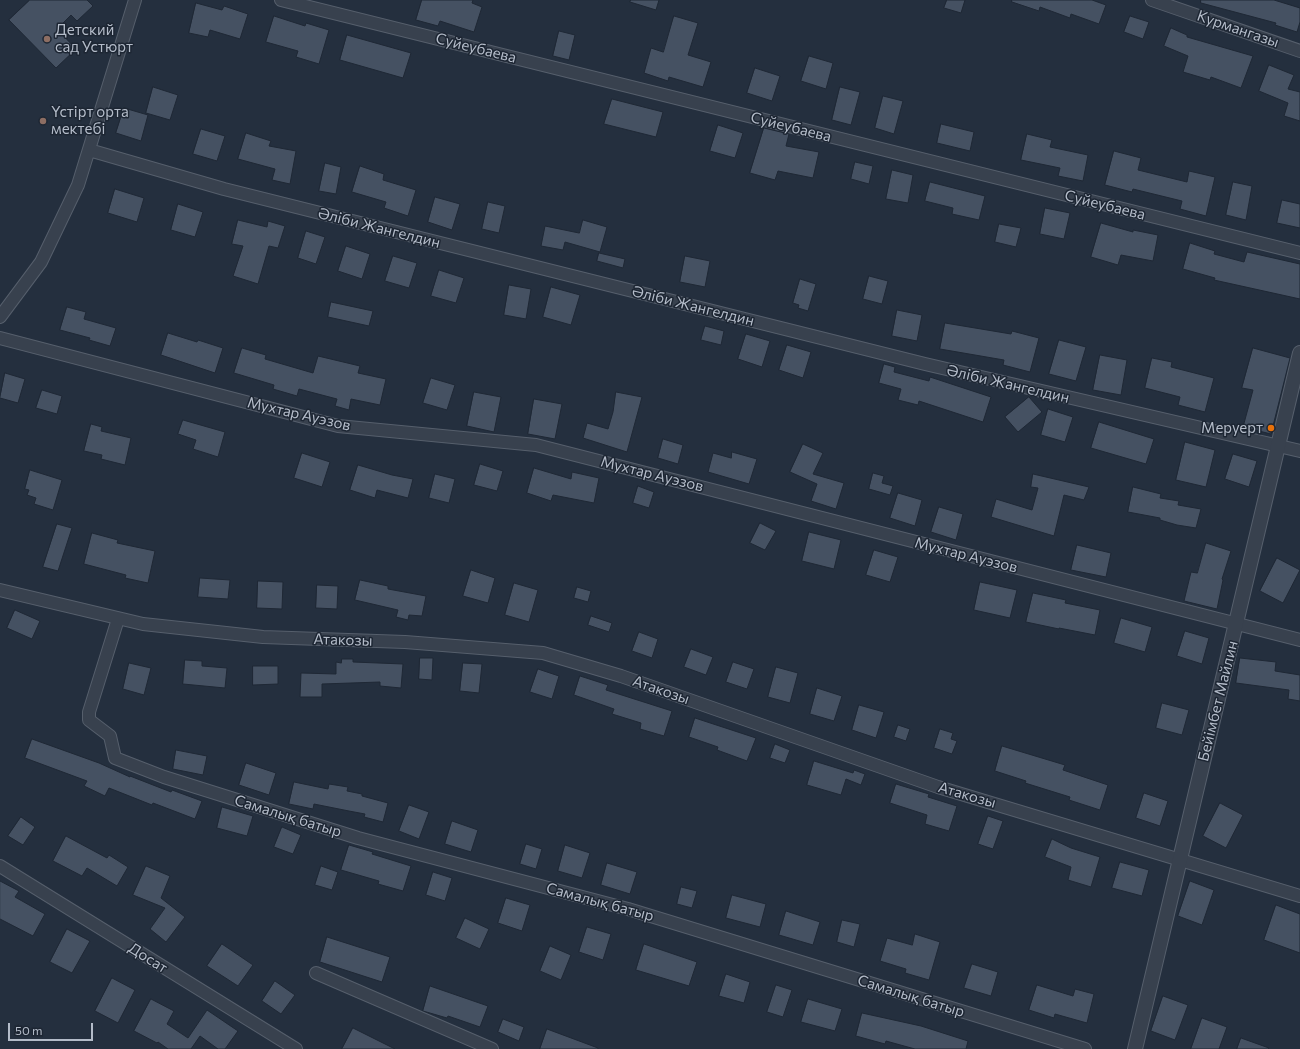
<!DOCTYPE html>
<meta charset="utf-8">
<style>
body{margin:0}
#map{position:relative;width:1300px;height:1049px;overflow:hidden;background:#242f3e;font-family:Commissioner,sans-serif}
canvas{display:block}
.scale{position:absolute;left:8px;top:1023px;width:85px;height:18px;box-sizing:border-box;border:2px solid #b4bcc9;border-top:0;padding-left:5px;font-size:12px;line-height:14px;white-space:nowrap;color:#b4bcc9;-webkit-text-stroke:3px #1d2633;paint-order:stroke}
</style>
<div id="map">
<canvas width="1300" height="1049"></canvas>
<div class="scale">50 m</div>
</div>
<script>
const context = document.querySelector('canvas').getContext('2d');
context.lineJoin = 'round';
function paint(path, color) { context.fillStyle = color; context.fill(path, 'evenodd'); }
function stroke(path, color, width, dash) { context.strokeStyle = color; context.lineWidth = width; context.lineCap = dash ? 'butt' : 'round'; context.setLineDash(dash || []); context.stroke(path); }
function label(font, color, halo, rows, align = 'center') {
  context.font = font + ' Commissioner,sans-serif'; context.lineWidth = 3; context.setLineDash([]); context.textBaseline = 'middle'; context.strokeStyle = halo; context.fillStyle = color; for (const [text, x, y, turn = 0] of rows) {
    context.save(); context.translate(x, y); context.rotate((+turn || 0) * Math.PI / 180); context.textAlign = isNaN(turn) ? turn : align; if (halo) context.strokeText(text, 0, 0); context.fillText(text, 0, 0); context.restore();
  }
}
const building = new Path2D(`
 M 30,0 L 87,0 L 93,6 L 77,21 L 71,15 L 57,29 L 76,49 L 56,68 L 9,20 Z
 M 422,0 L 473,0 L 472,3 L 482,7 L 474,32 L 440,21 L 438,26 L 416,20 Z
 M 631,0 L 659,0 L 656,10 L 630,2 Z
 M 947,0 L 965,0 L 961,13 L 944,8 Z
 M 1012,0 L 1092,0 L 1106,5 L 1099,24 L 1071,14 L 1070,18 L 1040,7 L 1039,11 L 1012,2 Z
 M 1201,0 L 1274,0 L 1300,8 L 1300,22 L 1297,32 L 1275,25 L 1276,23 L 1201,3 Z
 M 196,3 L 222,10 L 224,6 L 248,14 L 240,39 L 210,30 L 208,37 L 189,33 Z
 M 274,16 L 305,26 L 306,23 L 329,30 L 319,64 L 296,57 L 298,51 L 266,42 Z
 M 674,16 L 698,23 L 688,55 L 711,62 L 703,87 L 669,77 L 668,81 L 644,73 L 651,48 L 663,52 Z
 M 1130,16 L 1149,22 L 1143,39 L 1124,32 Z
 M 1171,28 L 1187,35 L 1187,37 L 1253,56 L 1241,88 L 1211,77 L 1210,80 L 1183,72 L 1188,56 L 1164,46 Z
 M 559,31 L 575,35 L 569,60 L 553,56 Z
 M 347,35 L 411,53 L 403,78 L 340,60 Z
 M 809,56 L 833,63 L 826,89 L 801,81 Z
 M 1269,65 L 1294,75 L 1288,89 L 1300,92 L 1300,121 L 1284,116 L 1288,103 L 1259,91 Z
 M 755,68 L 780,76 L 772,101 L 747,93 Z
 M 153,87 L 178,95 L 170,120 L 146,113 Z
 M 840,87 L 860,92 L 851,125 L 832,120 Z
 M 883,96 L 903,101 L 894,134 L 875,128 Z
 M 612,99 L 663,112 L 656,137 L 604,124 Z
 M 124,108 L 148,115 L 141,141 L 116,133 Z
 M 941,124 L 974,132 L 970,151 L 937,143 Z
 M 718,125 L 743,133 L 735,158 L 710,151 Z
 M 764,128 L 789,134 L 786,146 L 819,152 L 813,178 L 778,171 L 775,180 L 750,173 Z
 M 201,129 L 225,136 L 217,161 L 193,154 Z
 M 246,133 L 271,141 L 269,146 L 296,151 L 290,184 L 272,180 L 275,169 L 238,159 Z
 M 1027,134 L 1052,140 L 1050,147 L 1088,155 L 1083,181 L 1058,176 L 1060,168 L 1021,160 Z
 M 1114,151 L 1141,158 L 1138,170 L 1187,182 L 1189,171 L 1215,177 L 1206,216 L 1180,209 L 1182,201 L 1133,189 L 1132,192 L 1105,185 Z
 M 855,162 L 873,166 L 869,184 L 851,179 Z
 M 325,163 L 341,167 L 336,194 L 319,191 Z
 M 360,166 L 384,174 L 383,180 L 416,190 L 408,216 L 384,208 L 386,202 L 352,192 Z
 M 892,170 L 913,175 L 908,203 L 886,199 Z
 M 930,182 L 985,196 L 979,220 L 952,214 L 953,208 L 925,201 Z
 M 1233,182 L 1252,186 L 1246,220 L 1226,215 Z
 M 115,189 L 144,198 L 137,222 L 108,213 Z
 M 435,197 L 460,204 L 452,230 L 428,222 Z
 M 1282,200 L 1300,204 L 1300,228 L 1277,223 Z
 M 488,202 L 505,206 L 499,233 L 482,229 Z
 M 178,204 L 203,212 L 195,237 L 171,230 Z
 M 1045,208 L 1070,213 L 1064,239 L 1040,234 Z
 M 238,220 L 267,227 L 268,221 L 285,226 L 278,248 L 269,246 L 258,284 L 233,276 L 243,246 L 232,244 Z
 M 583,220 L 607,227 L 600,252 L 565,242 L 563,250 L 541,246 L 545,226 L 579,233 Z
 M 1101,223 L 1133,232 L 1133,230 L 1158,235 L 1153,261 L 1121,255 L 1118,265 L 1091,257 Z
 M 999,224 L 1021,228 L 1016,247 L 995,242 Z
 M 306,231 L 325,237 L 316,264 L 298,258 Z
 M 1190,243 L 1215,251 L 1214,254 L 1244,262 L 1247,252 L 1300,264 L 1300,299 L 1214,280 L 1215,278 L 1183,269 Z
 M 346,246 L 370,254 L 362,279 L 338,271 Z
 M 599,253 L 625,259 L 623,268 L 597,261 Z
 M 393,256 L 417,263 L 409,288 L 385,281 Z
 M 685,256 L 710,261 L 705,287 L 680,282 Z
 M 439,270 L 464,278 L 456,303 L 431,296 Z
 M 869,276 L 888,281 L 882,304 L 863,299 Z
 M 800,279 L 816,284 L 808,311 L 798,308 L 799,305 L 793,303 Z
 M 509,285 L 531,289 L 526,319 L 504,315 Z
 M 551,287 L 580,295 L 571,325 L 543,317 Z
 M 331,302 L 373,311 L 369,326 L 328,317 Z
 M 67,307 L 86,312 L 84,319 L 116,328 L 110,346 L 89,340 L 90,338 L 60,330 Z
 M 897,310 L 922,315 L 917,341 L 892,336 Z
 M 945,323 L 1011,334 L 1012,331 L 1039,338 L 1030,372 L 1003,365 L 1004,360 L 940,349 Z
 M 705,326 L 724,331 L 721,345 L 701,340 Z
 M 168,333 L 197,342 L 198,340 L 223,348 L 215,373 L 161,355 Z
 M 746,334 L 770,341 L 762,367 L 738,359 Z
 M 1059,340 L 1086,347 L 1076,381 L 1049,374 Z
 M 787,345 L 811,352 L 803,378 L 779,370 Z
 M 242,348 L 266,355 L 265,359 L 313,373 L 318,356 L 360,366 L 358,373 L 386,379 L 380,405 L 351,399 L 349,410 L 335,406 L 337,399 L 299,389 L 297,396 L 273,389 L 274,385 L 234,373 Z
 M 1253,348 L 1290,358 L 1271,434 L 1243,427 L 1253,390 L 1242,388 Z
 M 1100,355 L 1127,360 L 1121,395 L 1093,390 Z
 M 1152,358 L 1172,362 L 1171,367 L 1214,378 L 1205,412 L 1178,405 L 1180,397 L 1145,388 Z
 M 884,364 L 895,367 L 894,372 L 929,381 L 930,377 L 991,397 L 983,422 L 919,401 L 918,405 L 898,400 L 901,389 L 879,383 Z
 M 5,373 L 25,379 L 18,403 L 0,398 Z
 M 431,378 L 455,385 L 447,410 L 423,403 Z
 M 42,390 L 62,396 L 57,414 L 36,408 Z
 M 474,392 L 501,397 L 494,432 L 467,426 Z
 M 616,392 L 642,397 L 627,452 L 583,438 L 587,423 L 608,429 L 613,412 Z
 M 1029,397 L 1042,412 L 1018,432 L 1005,417 Z
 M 534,399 L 562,404 L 555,439 L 528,434 Z
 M 1048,409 L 1073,417 L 1065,442 L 1041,435 Z
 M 183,420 L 225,432 L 218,457 L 193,449 L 196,440 L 178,434 Z
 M 1099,422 L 1154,439 L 1146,464 L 1091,448 Z
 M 91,424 L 102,427 L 101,431 L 131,438 L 125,465 L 101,459 L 102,455 L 84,451 Z
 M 663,439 L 683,445 L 678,464 L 658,458 Z
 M 1185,442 L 1215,450 L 1206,487 L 1176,480 Z
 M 803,444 L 823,453 L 813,474 L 844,483 L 836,509 L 811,501 L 817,484 L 790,472 Z
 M 732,452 L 757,459 L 749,484 L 708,472 L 713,453 L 731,458 Z
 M 302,453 L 330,462 L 322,487 L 294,478 Z
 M 1233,454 L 1257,461 L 1249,487 L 1225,479 Z
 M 480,464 L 503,471 L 497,491 L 474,485 Z
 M 358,465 L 392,475 L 413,479 L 408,498 L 377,490 L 375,498 L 350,490 Z
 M 534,468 L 571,479 L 572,472 L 599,478 L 594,503 L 553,495 L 551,501 L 527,493 Z
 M 30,470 L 62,480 L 53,510 L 34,504 L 36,498 L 27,495 L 29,490 L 25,489 Z
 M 873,473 L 884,476 L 882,483 L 893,486 L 890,495 L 869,489 Z
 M 435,474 L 455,479 L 449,503 L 429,498 Z
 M 1033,474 L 1089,487 L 1084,500 L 1064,495 L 1054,536 L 991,517 L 996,499 L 1032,510 L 1038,488 L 1031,487 Z
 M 638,486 L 654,492 L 649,508 L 633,503 Z
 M 1133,487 L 1161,494 L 1160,498 L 1179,501 L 1178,505 L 1201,509 L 1196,528 L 1177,525 L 1160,520 L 1160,518 L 1128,512 Z
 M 898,493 L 922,500 L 915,526 L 890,518 Z
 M 939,507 L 963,514 L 956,540 L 931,532 Z
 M 760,523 L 776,531 L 765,550 L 750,543 Z
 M 57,524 L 72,528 L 58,571 L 43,567 Z
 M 809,532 L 841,540 L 834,569 L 802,561 Z
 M 92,533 L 118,540 L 117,543 L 155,551 L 148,583 L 125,578 L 126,575 L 84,564 Z
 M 1206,543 L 1231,551 L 1222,579 L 1223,580 L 1217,609 L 1184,601 L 1191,572 L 1197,573 Z
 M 1077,545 L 1111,553 L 1106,577 L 1071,570 Z
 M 874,550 L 898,557 L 890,582 L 866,575 Z
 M 1277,558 L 1300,570 L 1283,603 L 1260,591 Z
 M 471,570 L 495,578 L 488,603 L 463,596 Z
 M 200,578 L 230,580 L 228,599 L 198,597 Z
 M 360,580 L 388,586 L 388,589 L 426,596 L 422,616 L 409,615 L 408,620 L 396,617 L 398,610 L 355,600 Z
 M 258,581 L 283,582 L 282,609 L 257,608 Z
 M 980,582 L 1017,590 L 1010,618 L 974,610 Z
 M 514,583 L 538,590 L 529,622 L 505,615 Z
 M 317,585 L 338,586 L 337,609 L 316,608 Z
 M 577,587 L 591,591 L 588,602 L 574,598 Z
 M 1033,593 L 1066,600 L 1065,603 L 1100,610 L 1095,635 L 1059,628 L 1059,629 L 1026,622 Z
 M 15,610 L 40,621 L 32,639 L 7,628 Z
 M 591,616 L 612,623 L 609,632 L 588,625 Z
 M 1121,618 L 1152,627 L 1145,652 L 1114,643 Z
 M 1185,631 L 1209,638 L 1202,664 L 1177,656 Z
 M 639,632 L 658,639 L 652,658 L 632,651 Z
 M 691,649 L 713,657 L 706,675 L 684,667 Z
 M 420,658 L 433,658 L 432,680 L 419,679 Z
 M 1240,658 L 1276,662 L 1275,671 L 1300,675 L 1300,701 L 1288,699 L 1289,690 L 1236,683 Z
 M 342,659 L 353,659 L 353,662 L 403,664 L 401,688 L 380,686 L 380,682 L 322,684 L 322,697 L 300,697 L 301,673 L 336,674 L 336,662 L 341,663 Z
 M 185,660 L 202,661 L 202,666 L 227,668 L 225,688 L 183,684 Z
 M 733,662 L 754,669 L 747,689 L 726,682 Z
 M 129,663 L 151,668 L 144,695 L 123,689 Z
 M 463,663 L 482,664 L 479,693 L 460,691 Z
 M 253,666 L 278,666 L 278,684 L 253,685 Z
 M 776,667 L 798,673 L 790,703 L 768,697 Z
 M 538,669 L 559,676 L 552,699 L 530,692 Z
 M 580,676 L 608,685 L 606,690 L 672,711 L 664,736 L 640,729 L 641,723 L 612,714 L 614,709 L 574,695 Z
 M 817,688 L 842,696 L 834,721 L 810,714 Z
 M 1162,703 L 1189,710 L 1182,735 L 1156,728 Z
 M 859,705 L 884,712 L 876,738 L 852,730 Z
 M 695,718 L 756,738 L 747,761 L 717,750 L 718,747 L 689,737 Z
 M 898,725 L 910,729 L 906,741 L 894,737 Z
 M 940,729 L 953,733 L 951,739 L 957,741 L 952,754 L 934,748 Z
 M 32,739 L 99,763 L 130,777 L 130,776 L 171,792 L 172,790 L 202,801 L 195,819 L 153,803 L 152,805 L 109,788 L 105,796 L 84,786 L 87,781 L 25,758 Z
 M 775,744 L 790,750 L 785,763 L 770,758 Z
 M 1002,746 L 1065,765 L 1063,770 L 1108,785 L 1100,810 L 1069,800 L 1070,797 L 1025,783 L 1026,781 L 995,771 Z
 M 176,750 L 207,756 L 203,775 L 173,769 Z
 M 814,761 L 853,773 L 854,770 L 865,774 L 861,785 L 846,779 L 841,795 L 807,785 Z
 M 246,763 L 276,773 L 269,795 L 239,785 Z
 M 294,782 L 328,789 L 329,784 L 348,787 L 347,791 L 362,794 L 362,796 L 388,803 L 383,822 L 364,817 L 365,814 L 349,811 L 314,804 L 313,809 L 289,804 Z
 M 896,784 L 929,794 L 928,797 L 957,806 L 949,831 L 925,824 L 927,815 L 890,803 Z
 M 1144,793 L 1168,801 L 1160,826 L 1136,818 Z
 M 1220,803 L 1243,815 L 1226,848 L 1203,836 Z
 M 409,805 L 429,812 L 419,839 L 399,831 Z
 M 222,807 L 253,816 L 247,836 L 217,828 Z
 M 988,816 L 1003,821 L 993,849 L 978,844 Z
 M 21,817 L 35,827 L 23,845 L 8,836 Z
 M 452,821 L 478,830 L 471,852 L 445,844 Z
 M 282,827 L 301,835 L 293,854 L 274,847 Z
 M 66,836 L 107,858 L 109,855 L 128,867 L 117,886 L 87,868 L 82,876 L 53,861 Z
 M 1052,839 L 1071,848 L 1100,857 L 1091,887 L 1068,880 L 1071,867 L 1045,857 Z
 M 526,844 L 542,849 L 536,869 L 520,864 Z
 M 349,845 L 373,852 L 372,854 L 411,866 L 403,891 L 378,884 L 379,881 L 341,870 Z
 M 565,845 L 590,853 L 582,878 L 558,871 Z
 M 1120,862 L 1149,870 L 1142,896 L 1112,888 Z
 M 607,863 L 637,872 L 630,894 L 601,885 Z
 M 146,866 L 170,876 L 161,898 L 185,917 L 166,942 L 150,929 L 165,908 L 133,895 Z
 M 321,866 L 338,872 L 332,890 L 315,885 Z
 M 433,872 L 452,878 L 445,901 L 426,895 Z
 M 0,881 L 19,891 L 15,897 L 45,914 L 33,936 L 0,919 Z
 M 1190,881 L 1214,890 L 1202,925 L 1178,916 Z
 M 681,887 L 697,891 L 692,908 L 677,904 Z
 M 732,895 L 766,904 L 760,927 L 726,918 Z
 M 506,898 L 530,905 L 522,931 L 498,923 Z
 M 1276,905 L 1300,914 L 1300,953 L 1264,940 Z
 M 786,911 L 820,922 L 813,945 L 779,935 Z
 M 465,918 L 489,929 L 480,949 L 456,938 Z
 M 842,920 L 860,924 L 854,947 L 837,942 Z
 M 587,927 L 611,934 L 603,960 L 579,952 Z
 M 67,929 L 90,941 L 72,973 L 50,962 Z
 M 915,934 L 940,942 L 929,980 L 905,973 L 906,969 L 880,961 L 887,938 L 912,945 Z
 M 327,937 L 390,957 L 382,982 L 320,962 Z
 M 222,944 L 253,965 L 238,986 L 207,966 Z
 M 644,944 L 697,962 L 689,986 L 636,970 Z
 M 550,946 L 571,955 L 561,980 L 540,971 Z
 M 972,964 L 998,972 L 991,996 L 964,988 Z
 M 726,974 L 750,982 L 744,1003 L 719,996 Z
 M 112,978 L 135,990 L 118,1023 L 95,1011 Z
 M 275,981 L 295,995 L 281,1014 L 262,1001 Z
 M 776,985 L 792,990 L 783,1017 L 767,1012 Z
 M 1037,985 L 1073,996 L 1075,989 L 1094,994 L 1087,1023 L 1055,1014 L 1054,1018 L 1029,1010 Z
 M 430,986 L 488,1006 L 480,1027 L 448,1016 L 447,1018 L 423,1011 Z
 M 1163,996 L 1188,1005 L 1175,1040 L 1151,1031 Z
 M 151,999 L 174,1011 L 167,1024 L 188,1038 L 207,1010 L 238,1031 L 225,1049 L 218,1049 L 200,1036 L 191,1049 L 168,1049 L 158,1042 L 157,1043 L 134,1031 Z
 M 808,999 L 842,1009 L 835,1031 L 801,1022 Z
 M 862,1013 L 921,1026 L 968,1041 L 966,1049 L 915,1049 L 886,1041 L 885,1044 L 856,1036 Z
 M 1202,1018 L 1227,1027 L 1219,1049 L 1191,1049 Z
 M 503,1019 L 524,1027 L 519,1041 L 498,1032 Z
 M 353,1028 L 395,1049 L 342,1049 Z
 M 547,1029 L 598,1048 L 598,1049 L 540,1049 Z
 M 1241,1038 L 1269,1048 L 1268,1049 L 1237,1049 Z`);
paint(building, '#455162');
stroke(building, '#1f2835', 1);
const minor = new Path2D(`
 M 281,0 L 1300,253
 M 1152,0 L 1300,51
 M 89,150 L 224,189 L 925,364 L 1300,451
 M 0,317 L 41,262 L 78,185 L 135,0
 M 0,338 L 338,426 L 536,445 L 1300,640
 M 0,590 L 143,624 L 263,637 L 405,642 L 543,653 L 621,676 L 938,787 L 1300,896
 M 118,619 L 89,712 L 89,720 L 110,736 L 115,758 L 164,777 L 358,838 L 628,909 L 1085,1049
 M 0,866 L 296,1049
 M 316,973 L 492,1049`);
const tertiary = new Path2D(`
 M 1135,1049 L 1300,353`);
stroke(minor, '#565f6c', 14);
stroke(tertiary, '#565f6c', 16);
stroke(minor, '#38414e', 12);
stroke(tertiary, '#38414e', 14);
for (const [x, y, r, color] of [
 [47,39,4,"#8d6e63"],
 [43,121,4,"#8d6e63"],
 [1271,428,4,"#e8710a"]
]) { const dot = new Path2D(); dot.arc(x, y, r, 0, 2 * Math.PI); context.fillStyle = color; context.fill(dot); stroke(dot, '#1d2633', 1.5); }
label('15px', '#b4bcc9', '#1d2633', [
 ["Курмангазы",1238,29,19],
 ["Суйеубаева",476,48,14],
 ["Суйеубаева",791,127,14],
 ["Суйеубаева",1105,205,14],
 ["Әліби Жангелдин",379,228,14],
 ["Әліби Жангелдин",693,306,14],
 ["Әліби Жангелдин",1008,384,13],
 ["Мухтар Ауэзов",299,414,13],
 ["Мухтар Ауэзов",652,474,14],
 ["Мухтар Ауэзов",966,555,14],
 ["Атакозы",343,640,2],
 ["Атакозы",661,690,19],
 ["Бейімбет Майлин",1218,701,-76],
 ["Атакозы",967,795,16],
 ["Самалық батыр",288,816,17],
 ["Самалық батыр",600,902,15],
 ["Досат",148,958,32],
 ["Самалық батыр",911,996,17]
]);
label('15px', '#b4bcc9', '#1d2633', [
 ["Детский",55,30],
 ["сад Устюрт",55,47],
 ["Үстірт орта",51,112],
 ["мектебі",51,129],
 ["Меруерт",1263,428,"right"]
], 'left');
</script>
